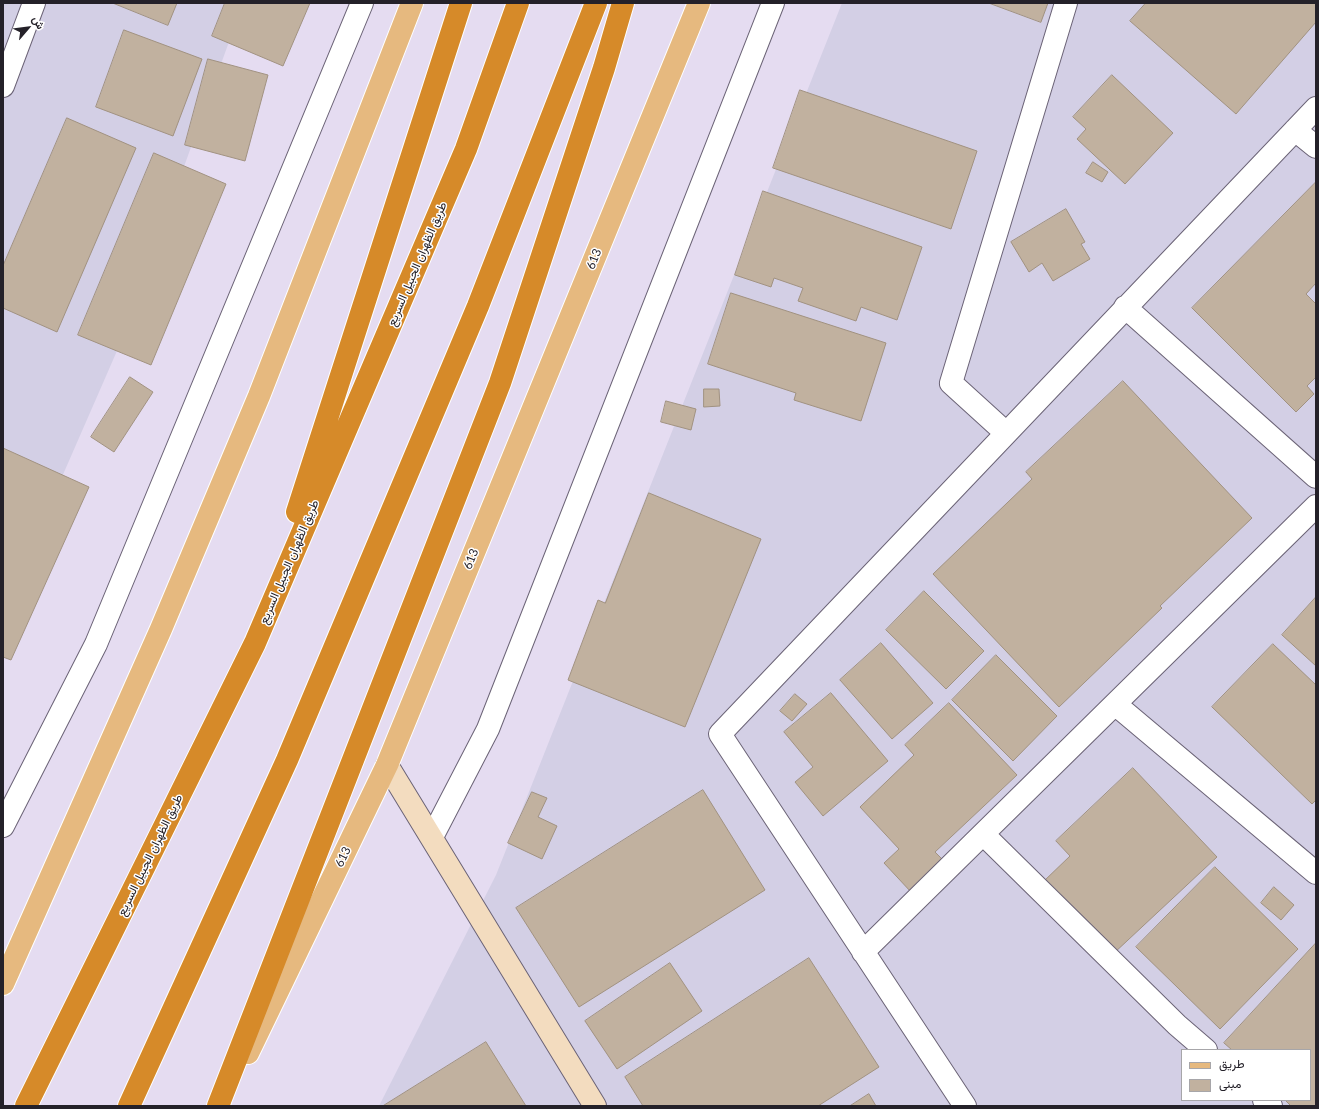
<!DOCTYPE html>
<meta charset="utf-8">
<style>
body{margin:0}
#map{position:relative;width:1319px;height:1109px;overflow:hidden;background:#e5dcf1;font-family:Lato,Vazirmatn,sans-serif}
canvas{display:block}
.frame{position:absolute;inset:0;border:4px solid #242129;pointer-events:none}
.legend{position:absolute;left:1181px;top:1049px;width:130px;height:52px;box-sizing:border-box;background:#fff;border:1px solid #a7a6a9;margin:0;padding:5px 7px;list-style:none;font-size:12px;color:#242129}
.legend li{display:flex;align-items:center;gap:8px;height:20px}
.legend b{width:20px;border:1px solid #a7a6a9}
.north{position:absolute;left:8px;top:8px;width:40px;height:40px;-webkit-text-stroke:3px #fff;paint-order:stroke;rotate:62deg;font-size:11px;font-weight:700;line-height:16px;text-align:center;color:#242129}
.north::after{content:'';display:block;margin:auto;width:14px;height:18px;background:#242129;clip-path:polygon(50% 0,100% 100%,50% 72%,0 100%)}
</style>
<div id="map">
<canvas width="1319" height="1109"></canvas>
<div class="frame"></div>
<ul class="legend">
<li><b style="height:5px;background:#e6b97f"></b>طريق</li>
<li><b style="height:11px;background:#c1b19f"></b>مبنى</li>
</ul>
<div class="north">ش</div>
</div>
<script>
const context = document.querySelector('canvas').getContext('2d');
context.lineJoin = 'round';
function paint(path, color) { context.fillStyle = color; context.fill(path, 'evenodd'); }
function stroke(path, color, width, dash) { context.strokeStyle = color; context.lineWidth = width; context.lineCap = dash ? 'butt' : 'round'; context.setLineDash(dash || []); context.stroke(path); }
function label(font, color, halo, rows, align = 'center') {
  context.font = font + ' Lato,Vazirmatn,sans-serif'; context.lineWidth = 3; context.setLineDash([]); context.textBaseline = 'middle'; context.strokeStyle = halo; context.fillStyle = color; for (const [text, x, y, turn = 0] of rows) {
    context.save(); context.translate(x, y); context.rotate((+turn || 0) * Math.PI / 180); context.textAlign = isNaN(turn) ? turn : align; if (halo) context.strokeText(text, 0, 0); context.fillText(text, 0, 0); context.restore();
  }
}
paint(new Path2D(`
 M 3,3 L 243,3 L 120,344 L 3,612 Z
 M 842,3 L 1316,3 L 1316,1106 L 379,1106 L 496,875 ZM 1182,1050 L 1310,1050 L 1310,1100 L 1182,1100 Z`), '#d3cfe5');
const building = new Path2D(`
 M 113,3 L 177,3 L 168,25 Z
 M 225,3 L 310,3 L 283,66 L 212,36 Z
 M 989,3 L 1048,3 L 1041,22 Z
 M 1146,3 L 1316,3 L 1316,22 L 1236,114 L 1130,21 Z
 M 124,30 L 202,59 L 173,136 L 96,107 Z
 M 208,59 L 268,75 L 245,161 L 185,145 Z
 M 1112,75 L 1173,133 L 1125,184 L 1077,139 L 1086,129 L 1073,117 Z
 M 800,90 L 977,151 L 951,229 L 773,168 Z
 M 67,118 L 136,148 L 57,332 L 3,308 L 3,266 Z
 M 154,153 L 226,184 L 151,365 L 78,335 Z
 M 1093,162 L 1108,172 L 1102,182 L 1086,173 Z
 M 1316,182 L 1316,283 L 1306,294 L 1316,304 L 1316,377 L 1307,386 L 1314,394 L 1296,412 L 1192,308 Z
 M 763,191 L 922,247 L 897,320 L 861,307 L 856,321 L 798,301 L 803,288 L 774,278 L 771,287 L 735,275 Z
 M 1066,209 L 1085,242 L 1081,244 L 1090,259 L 1053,281 L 1042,263 L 1029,272 L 1011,242 Z
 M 731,293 L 886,343 L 861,421 L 794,400 L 796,393 L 708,364 Z
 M 130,377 L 153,392 L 114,452 L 91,437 Z
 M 1123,381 L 1252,518 L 1160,606 L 1162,608 L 1059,707 L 933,574 L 1032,479 L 1026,472 Z
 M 704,389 L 719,389 L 720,406 L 704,407 Z
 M 666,401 L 696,409 L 691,430 L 661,422 Z
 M 3,448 L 89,487 L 11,660 L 3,657 Z
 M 649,493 L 761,539 L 685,727 L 568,680 L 598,600 L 605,603 Z
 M 924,591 L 984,651 L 946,689 L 886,630 Z
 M 1316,597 L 1316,666 L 1282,635 Z
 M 881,643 L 933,703 L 892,739 L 840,680 Z
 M 1273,644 L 1316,685 L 1316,800 L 1312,804 L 1212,707 Z
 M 996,655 L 1057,716 L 1013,761 L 952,700 Z
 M 831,693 L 888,761 L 823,816 L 795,782 L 813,767 L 784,732 Z
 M 795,694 L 807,704 L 792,721 L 780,711 Z
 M 949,703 L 1017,775 L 935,852 L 944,861 L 911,892 L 884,863 L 899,849 L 860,807 L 914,755 L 905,745 Z
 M 1133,768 L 1217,857 L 1113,954 L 1044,881 L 1070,856 L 1056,841 Z
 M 703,790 L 765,890 L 579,1007 L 516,908 Z
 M 532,792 L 547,798 L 538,817 L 557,826 L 542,859 L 508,843 Z
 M 1215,867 L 1298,949 L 1220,1029 L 1136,947 Z
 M 1274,887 L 1294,905 L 1281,920 L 1261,903 Z
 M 1316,943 L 1316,1106 L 1291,1106 L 1285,1100 L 1310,1100 L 1310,1050 L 1232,1050 L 1224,1043 Z
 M 809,958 L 879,1067 L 818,1106 L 643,1106 L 625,1077 Z
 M 670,963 L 702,1011 L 617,1069 L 585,1021 Z
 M 486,1042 L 526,1106 L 383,1106 Z
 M 869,1094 L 876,1106 L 850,1106 Z`);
paint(building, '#c1b19f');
stroke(building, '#a19281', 1);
const street = new Path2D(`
 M 3,86 L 34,3
 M 1295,130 L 1316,147
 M 1125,307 L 1316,477
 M 1006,433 L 951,383 L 1066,3
 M 1115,704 L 1316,873
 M 3,826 L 96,644 L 362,3
 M 983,834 L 1177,1025 L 1206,1050
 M 432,837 L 488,729 L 773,3
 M 863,952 L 1316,506
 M 1264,1100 L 1271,1106
 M 965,1106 L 720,734 L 1316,108`);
const secondary = new Path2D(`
 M 387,765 L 595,1106`);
const primary = new Path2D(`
 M 3,984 L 161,629 L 259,396 L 412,3
 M 248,1053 L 387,765 L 699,3`);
const highway = new Path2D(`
 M 297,512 L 461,3
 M 26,1106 L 255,643 L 466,149 L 518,3
 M 129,1106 L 287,760 L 478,306 L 596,3
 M 218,1106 L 500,383 L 604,68 L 623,3`);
stroke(street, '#6b6376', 24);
stroke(secondary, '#6b6376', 24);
stroke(primary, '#fff', 24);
stroke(highway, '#fff', 24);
stroke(street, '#fff', 22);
stroke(secondary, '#f3dcbf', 22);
stroke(primary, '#e6b97f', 22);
stroke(highway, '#d68a29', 22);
label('12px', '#242129', '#fff', [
 ["613",594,259,-68],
 ["طريق الظهران الجبيل السريع",417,264,-67],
 ["613",471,559,-68],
 ["طريق الظهران الجبيل السريع",289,562,-67],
 ["طريق الظهران الجبيل السريع",150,855,-64],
 ["613",343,857,-64]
]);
</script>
